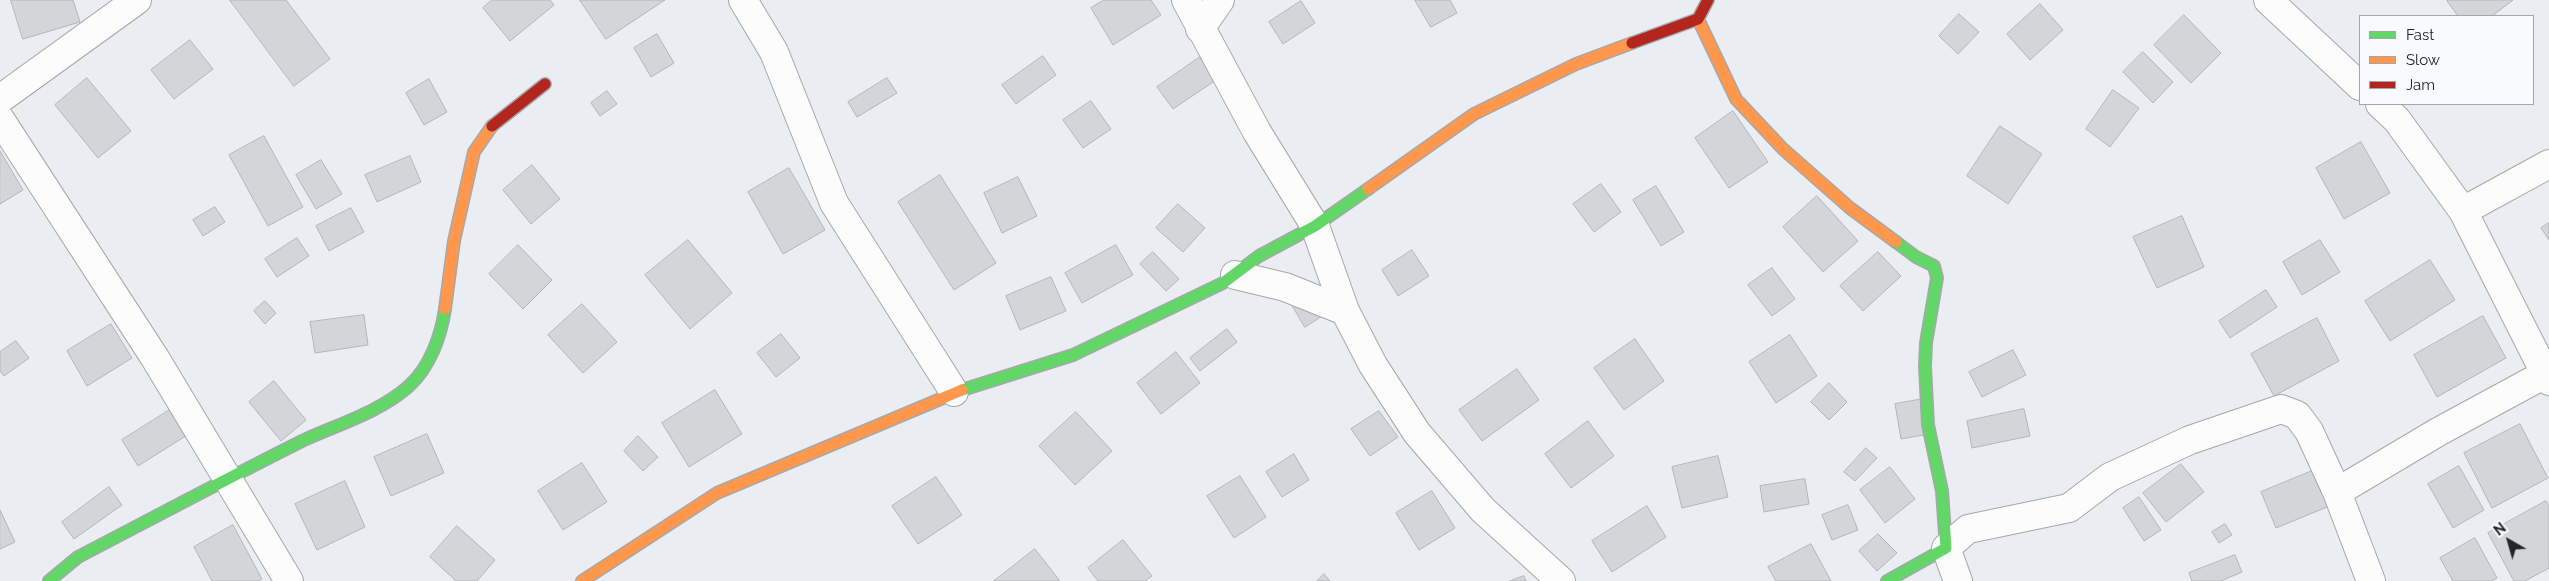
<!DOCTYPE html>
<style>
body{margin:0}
#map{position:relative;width:2549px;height:581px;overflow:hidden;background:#eaeef2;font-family:Raleway,sans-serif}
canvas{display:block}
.legend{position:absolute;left:2359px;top:15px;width:175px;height:90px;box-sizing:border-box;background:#f8fafe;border:1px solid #a3a5a9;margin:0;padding:6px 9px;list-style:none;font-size:15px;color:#232529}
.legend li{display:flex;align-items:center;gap:10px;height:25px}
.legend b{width:25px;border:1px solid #a3a5a9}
.north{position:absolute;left:2484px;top:516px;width:50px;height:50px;-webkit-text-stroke:4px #f8fafe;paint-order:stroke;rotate:322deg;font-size:14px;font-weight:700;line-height:20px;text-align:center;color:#232529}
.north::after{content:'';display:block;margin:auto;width:18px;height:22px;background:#232529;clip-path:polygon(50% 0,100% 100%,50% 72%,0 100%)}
</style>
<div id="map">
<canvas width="2549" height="581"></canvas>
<ul class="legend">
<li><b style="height:6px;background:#63d668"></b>Fast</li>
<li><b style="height:6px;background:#ff974d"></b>Slow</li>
<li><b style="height:6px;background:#b3261e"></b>Jam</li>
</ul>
<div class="north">N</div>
</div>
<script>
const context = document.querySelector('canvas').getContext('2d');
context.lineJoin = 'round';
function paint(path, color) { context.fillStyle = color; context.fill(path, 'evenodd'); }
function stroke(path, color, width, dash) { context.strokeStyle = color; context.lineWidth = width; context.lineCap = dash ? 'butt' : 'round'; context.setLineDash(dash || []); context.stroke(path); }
const building = new Path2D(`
 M 11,0 L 73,0 L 80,22 L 23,39 Z
 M 230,0 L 286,0 L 330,59 L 294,86 Z
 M 492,0 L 550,0 L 554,5 L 510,41 L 483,8 Z
 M 580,0 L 665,0 L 606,39 Z
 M 1104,0 L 1151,0 L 1161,15 L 1113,45 L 1091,8 Z
 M 1415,0 L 1450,0 L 1457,13 L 1431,27 Z
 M 2449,0 L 2513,0 L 2492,16 L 2458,16 L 2447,1 Z
 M 1301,1 L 1315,23 L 1283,44 L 1269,22 Z
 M 2040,4 L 2063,30 L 2030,60 L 2007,34 Z
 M 1959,14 L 1979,32 L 1958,54 L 1939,36 Z
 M 2184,15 L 2221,53 L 2191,83 L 2154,45 Z
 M 657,34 L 674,63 L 651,77 L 634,48 Z
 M 190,40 L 213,69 L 174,99 L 151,70 Z
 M 2143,52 L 2173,82 L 2153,103 L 2123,72 Z
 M 1043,56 L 1056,75 L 1016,104 L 1002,85 Z
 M 1200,57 L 1216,80 L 1173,109 L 1157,87 Z
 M 87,78 L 131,131 L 98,158 L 55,105 Z
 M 887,78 L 897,93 L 857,117 L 848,102 Z
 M 429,79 L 447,112 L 424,125 L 406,93 Z
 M 2113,90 L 2139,108 L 2110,147 L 2086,129 Z
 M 607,91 L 617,104 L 600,116 L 591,103 Z
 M 1091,101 L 1111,129 L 1083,148 L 1063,120 Z
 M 1733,111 L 1768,162 L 1729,188 L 1695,138 Z
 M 2000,126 L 2042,154 L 2008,204 L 1967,176 Z
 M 264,136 L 303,207 L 268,226 L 229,155 Z
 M 2361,142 L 2390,193 L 2344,219 L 2316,168 Z
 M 0,151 L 23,190 L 0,204 Z
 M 410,156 L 421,182 L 377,202 L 365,175 Z
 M 321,160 L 342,194 L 316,209 L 296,175 Z
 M 532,165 L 560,199 L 531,224 L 503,190 Z
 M 789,168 L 825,230 L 783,254 L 748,192 Z
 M 940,175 L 996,263 L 954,290 L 898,202 Z
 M 1018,177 L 1037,216 L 1002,233 L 984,193 Z
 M 1601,184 L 1621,212 L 1594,232 L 1573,204 Z
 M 1656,186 L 1684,232 L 1661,246 L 1633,200 Z
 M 1817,196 L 1858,241 L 1823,272 L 1783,227 Z
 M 1178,204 L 1205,228 L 1183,252 L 1156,228 Z
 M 215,207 L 225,222 L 203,236 L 193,220 Z
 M 351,208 L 364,232 L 329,251 L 316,226 Z
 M 2182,216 L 2204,267 L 2157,288 L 2133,237 Z
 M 2549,223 L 2549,240 L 2541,228 Z
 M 297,238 L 309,256 L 277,277 L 265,259 Z
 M 688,240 L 732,293 L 690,329 L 645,275 Z
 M 2320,240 L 2340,272 L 2302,295 L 2283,262 Z
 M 518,245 L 552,280 L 523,309 L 489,274 Z
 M 1116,245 L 1133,275 L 1082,303 L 1065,273 Z
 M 1412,250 L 1429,276 L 1398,296 L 1382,270 Z
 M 1153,252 L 1179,279 L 1166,291 L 1140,264 Z
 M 1878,252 L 1901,276 L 1863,311 L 1840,286 Z
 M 2430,260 L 2455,300 L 2390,341 L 2365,301 Z
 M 1772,268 L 1795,299 L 1772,316 L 1748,285 Z
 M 1051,277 L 1066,311 L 1020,330 L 1006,296 Z
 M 2266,290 L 2277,307 L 2230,338 L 2219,321 Z
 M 1289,300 L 1324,315 L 1305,327 Z
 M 265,301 L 276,313 L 265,324 L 254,311 Z
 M 582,304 L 617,342 L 583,373 L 548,335 Z
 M 364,315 L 368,345 L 315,353 L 310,322 Z
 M 2483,316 L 2506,358 L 2437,397 L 2414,355 Z
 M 2317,318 L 2339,361 L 2274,396 L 2251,354 Z
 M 111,324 L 132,358 L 87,386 L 67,351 Z
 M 1227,329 L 1237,342 L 1200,371 L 1190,358 Z
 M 781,334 L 800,358 L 776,377 L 757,353 Z
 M 1790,335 L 1817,376 L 1776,403 L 1749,362 Z
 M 1635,339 L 1664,381 L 1624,410 L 1594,368 Z
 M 16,341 L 29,358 L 4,376 L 0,371 L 0,352 Z
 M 2013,350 L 2026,375 L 1982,397 L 1969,372 Z
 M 1176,352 L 1200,383 L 1161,414 L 1137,383 Z
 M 1517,369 L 1539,400 L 1482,441 L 1459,410 Z
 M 274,381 L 306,420 L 281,441 L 249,402 Z
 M 1829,383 L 1847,402 L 1829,420 L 1811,402 Z
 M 715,390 L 742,434 L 689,467 L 662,423 Z
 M 1929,398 L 1935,433 L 1901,439 L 1895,404 Z
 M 176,406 L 192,432 L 138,466 L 122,440 Z
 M 2024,409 L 2030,436 L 1972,448 L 1967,421 Z
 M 1379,411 L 1398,437 L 1370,456 L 1351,429 Z
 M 1076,412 L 1112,451 L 1075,485 L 1039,446 Z
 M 1588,421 L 1614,456 L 1571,488 L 1545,454 Z
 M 2520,424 L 2548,478 L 2492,508 L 2464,453 Z
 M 427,434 L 444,473 L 391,496 L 374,457 Z
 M 638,436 L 658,457 L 643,471 L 624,451 Z
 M 1866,448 L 1877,458 L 1855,481 L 1844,472 Z
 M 1294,454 L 1309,480 L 1282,497 L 1266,472 Z
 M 1718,456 L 1728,497 L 1682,508 L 1672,467 Z
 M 582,463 L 607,502 L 563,530 L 538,491 Z
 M 2181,464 L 2204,492 L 2166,522 L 2143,493 Z
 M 2459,466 L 2484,510 L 2453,528 L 2428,484 Z
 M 1890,467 L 1915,499 L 1885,523 L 1860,490 Z
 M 2317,469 L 2332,505 L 2276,528 L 2261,492 Z
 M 1240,476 L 1266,517 L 1234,538 L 1207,496 Z
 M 936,477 L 962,515 L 918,544 L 892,506 Z
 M 1805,479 L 1809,504 L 1764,512 L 1760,486 Z
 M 345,481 L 365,527 L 317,550 L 295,504 Z
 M 109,487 L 122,505 L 74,539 L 62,522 Z
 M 1432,491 L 1455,528 L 1419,550 L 1396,513 Z
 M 2139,497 L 2161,530 L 2144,541 L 2123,508 Z
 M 2546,501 L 2549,506 L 2549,568 L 2525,581 L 2514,581 L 2488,533 Z
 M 1848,505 L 1858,530 L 1832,540 L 1822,515 Z
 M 1647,506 L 1666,537 L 1612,572 L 1592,541 Z
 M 0,510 L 15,542 L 0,549 Z
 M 2225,524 L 2232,535 L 2219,543 L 2212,532 Z
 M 233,525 L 262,579 L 258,581 L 212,581 L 194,547 Z
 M 457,526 L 495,560 L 477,581 L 456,581 L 430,557 Z
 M 1878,534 L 1897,553 L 1877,571 L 1859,551 Z
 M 2475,538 L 2497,578 L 2491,581 L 2453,581 L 2440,558 Z
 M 1123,540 L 1152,576 L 1145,581 L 1098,581 L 1088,568 Z
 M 1811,544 L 1831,581 L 1776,581 L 1768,567 Z
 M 1035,549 L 1060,581 L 994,581 Z
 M 2235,555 L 2242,572 L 2221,581 L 2192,581 L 2189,573 Z
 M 1324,574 L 1330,581 L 1317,581 Z
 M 1524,576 L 1526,581 L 1510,581 Z`);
paint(building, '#d4d5d9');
stroke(building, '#b4b5b9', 1);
const street = new Path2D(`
 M 743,0 L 774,52 L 834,203 L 954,392
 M 1186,0 L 1257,132 L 1315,226 L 1345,311 L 1373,365 L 1417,433 L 1483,510 L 1561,581
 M 2268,0 L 2360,86
 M 1200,29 L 1220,0
 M 0,99 L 137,0
 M 2380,104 L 2397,120 L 2463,211 L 2549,381
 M 0,119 L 155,358 L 289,581
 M 2463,211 L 2549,164
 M 1235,275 L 1285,287 L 1345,311
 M 2337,492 L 2438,432 L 2545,374
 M 1958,581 L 1946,548 L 1968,529 L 2069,508 L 2110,477 L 2190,440 L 2281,409 L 2297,415 L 2309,431 L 2337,492 L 2371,581`);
const fast = new Path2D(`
 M 962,390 L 1073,355 L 1223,283 L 1259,256 L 1315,226 L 1368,189
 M 49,581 L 78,557 C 153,518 228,478 304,440 C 339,424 380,412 409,386 C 430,367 441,336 445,309
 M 1887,581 L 1946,548 L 1942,491 L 1928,425 L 1925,366 L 1926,343 L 1937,278 L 1934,266 L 1916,257 L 1896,242`);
const slow = new Path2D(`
 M 1698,19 L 1736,99 L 1783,149 L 1850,208 L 1896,242
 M 1368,189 L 1474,114 L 1576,64 L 1632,43
 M 445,309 L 454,241 L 474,152 L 492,126
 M 582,581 L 717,493 L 962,390`);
const jam = new Path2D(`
 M 1632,43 L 1698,19 L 1708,0
 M 492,126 L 545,84`);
stroke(street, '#a5a8ac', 30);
stroke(fast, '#a5a8ac', 14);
stroke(slow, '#a5a8ac', 14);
stroke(jam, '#a5a8ac', 14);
stroke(street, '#fcfcfd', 28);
stroke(fast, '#63d668', 11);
stroke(slow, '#ff974d', 11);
stroke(jam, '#b3261e', 11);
</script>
